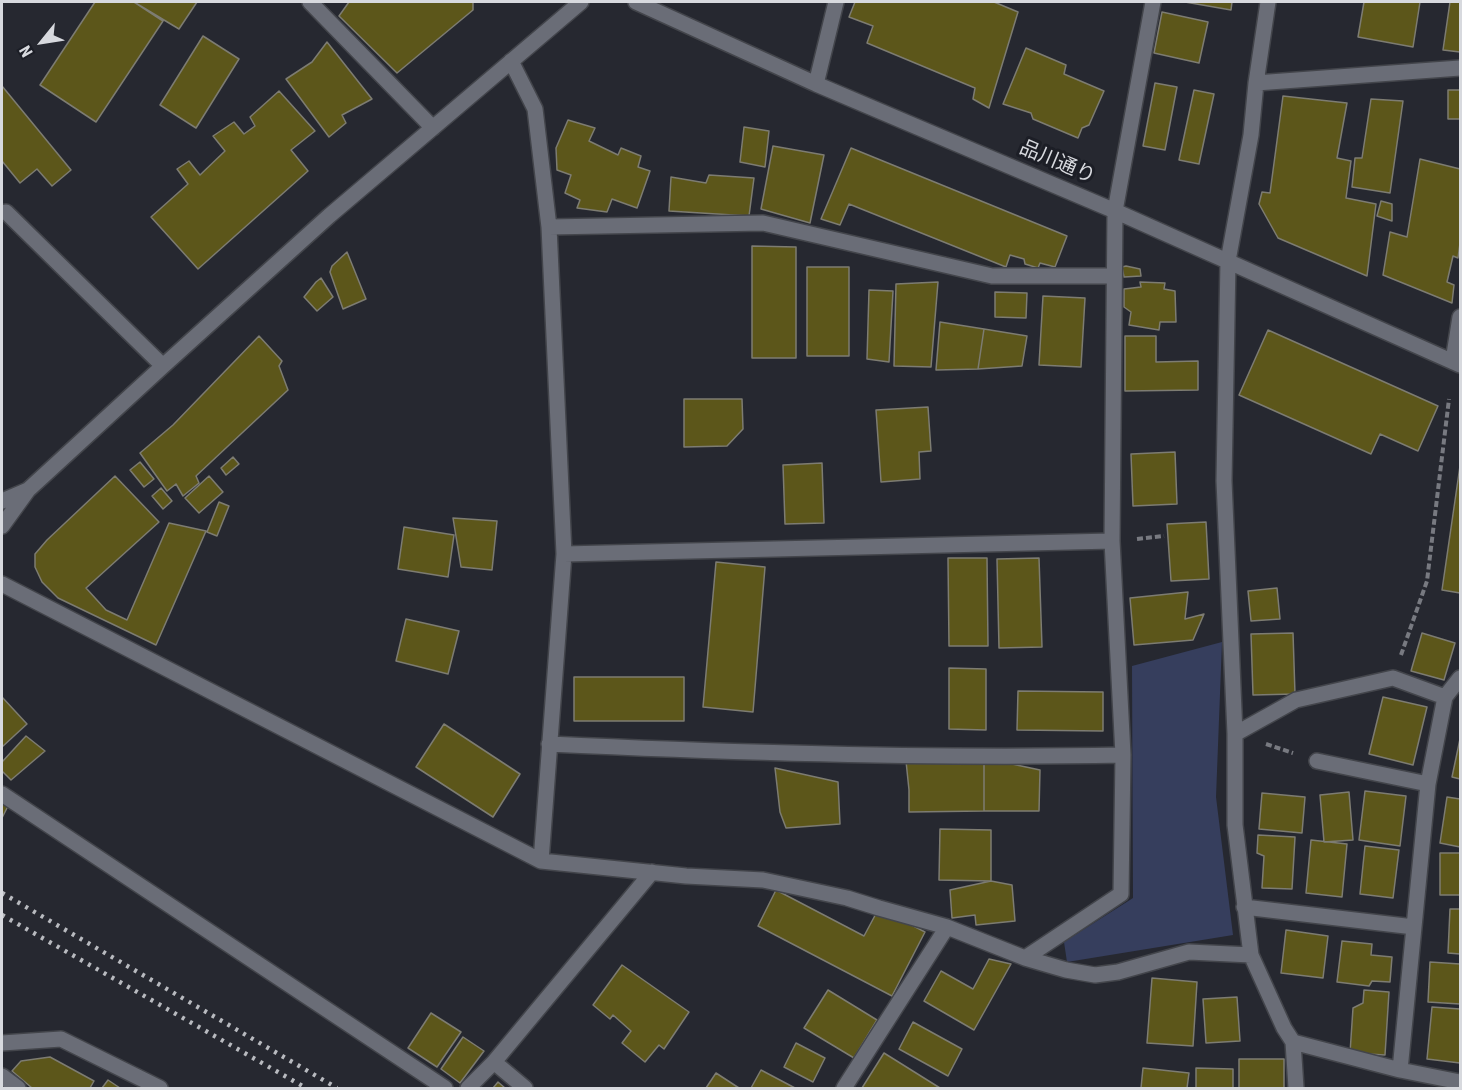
<!DOCTYPE html>
<meta charset="utf-8">
<style>
body{margin:0}
#map{position:relative;width:1462px;height:1090px;overflow:hidden;background:#262830;font-family:"Roboto Condensed",sans-serif}
canvas{display:block}
.frame{position:absolute;inset:0;border:3px solid #d7d9de;pointer-events:none}
.north{position:absolute;left:12px;top:12px;width:60px;height:60px;-webkit-text-stroke:4px #1c1e26;paint-order:stroke;rotate:240deg;font-size:16px;font-weight:700;line-height:24px;text-align:center;color:#d7d9de}
.north::after{content:'';display:block;margin:auto;width:21px;height:27px;background:#d7d9de;clip-path:polygon(50% 0,100% 100%,50% 72%,0 100%)}
</style>
<div id="map">
<canvas width="1462" height="1090"></canvas>
<div class="frame"></div>
<div class="north">N</div>
</div>
<script>
const context = document.querySelector('canvas').getContext('2d');
context.lineJoin = 'round';
function paint(path, color) { context.fillStyle = color; context.fill(path, 'evenodd'); }
function stroke(path, color, width, dash) { context.strokeStyle = color; context.lineWidth = width; context.lineCap = dash ? 'butt' : 'round'; context.setLineDash(dash || []); context.stroke(path); }
function label(font, color, halo, rows, align = 'center') {
  context.font = font + ' "Roboto Condensed","Noto Sans JP",sans-serif'; context.lineWidth = 6; context.setLineDash([]); context.textBaseline = 'middle'; context.strokeStyle = halo; context.fillStyle = color; for (const [text, x, y, turn = 0] of rows) {
    context.save(); context.translate(x, y); context.rotate((+turn || 0) * Math.PI / 180); context.textAlign = isNaN(turn) ? turn : align; if (halo) context.strokeText(text, 0, 0); context.fillText(text, 0, 0); context.restore();
  }
}
paint(new Path2D(`
 M 1222,642 L 1216,797 L 1233,935 L 1067,962 L 1064,942 L 1133,898 L 1132,666 Z`), '#363e5d');
const building = new Path2D(`
 M 95,2 L 134,2 L 163,21 L 96,122 L 40,85 Z
 M 134,2 L 197,2 L 179,29 Z
 M 349,2 L 473,2 L 473,10 L 397,73 L 339,16 Z
 M 855,2 L 994,2 L 1018,12 L 989,108 L 973,99 L 975,88 L 867,43 L 873,26 L 849,17 Z
 M 1185,2 L 1232,2 L 1231,10 Z
 M 1364,2 L 1420,2 L 1413,47 L 1358,37 Z
 M 1450,2 L 1460,2 L 1460,52 L 1443,50 Z
 M 1162,12 L 1208,22 L 1199,63 L 1154,53 Z
 M 203,36 L 239,59 L 196,128 L 160,105 Z
 M 327,42 L 372,99 L 342,115 L 346,123 L 329,137 L 286,79 L 312,62 Z
 M 1026,48 L 1066,65 L 1064,74 L 1104,91 L 1089,125 L 1082,128 L 1078,138 L 1033,119 L 1031,113 L 1003,104 Z
 M 1155,83 L 1177,87 L 1165,150 L 1143,146 Z
 M 2,86 L 71,170 L 52,186 L 37,169 L 20,183 L 2,161 Z
 M 1194,90 L 1214,94 L 1199,164 L 1179,160 Z
 M 1448,90 L 1460,90 L 1460,119 L 1448,119 Z
 M 279,91 L 315,131 L 291,150 L 308,171 L 198,269 L 151,217 L 188,184 L 177,169 L 189,161 L 200,175 L 225,151 L 213,136 L 234,122 L 244,134 L 255,126 L 250,117 Z
 M 1283,96 L 1347,103 L 1337,158 L 1351,161 L 1346,198 L 1376,204 L 1367,276 L 1278,238 L 1259,204 L 1262,192 L 1270,193 Z
 M 1371,99 L 1403,101 L 1390,193 L 1352,187 L 1355,158 L 1362,158 Z
 M 568,120 L 595,128 L 589,141 L 618,155 L 621,148 L 641,156 L 638,167 L 650,171 L 637,208 L 612,199 L 607,212 L 577,208 L 580,200 L 565,193 L 571,175 L 557,170 L 556,148 Z
 M 744,127 L 769,131 L 765,167 L 740,162 Z
 M 773,146 L 824,155 L 810,223 L 761,209 Z
 M 851,148 L 1067,236 L 1055,267 L 1040,263 L 1038,268 L 1025,264 L 1024,259 L 1010,255 L 1006,267 L 849,204 L 840,225 L 821,219 Z
 M 1420,159 L 1460,169 L 1460,243 L 1458,258 L 1453,256 L 1447,282 L 1454,285 L 1452,303 L 1383,275 L 1390,232 L 1407,237 Z
 M 709,175 L 754,178 L 749,216 L 669,211 L 671,177 L 706,183 Z
 M 1381,201 L 1392,204 L 1392,221 L 1377,216 Z
 M 752,246 L 796,247 L 796,358 L 752,358 Z
 M 347,252 L 366,299 L 343,309 L 330,272 L 332,266 Z
 M 1126,266 L 1140,269 L 1141,276 L 1124,277 L 1122,267 Z
 M 807,267 L 849,267 L 849,356 L 807,356 Z
 M 321,278 L 333,297 L 317,311 L 304,297 L 316,282 Z
 M 938,282 L 931,367 L 894,366 L 896,284 Z
 M 1140,282 L 1165,283 L 1164,289 L 1175,291 L 1176,322 L 1160,322 L 1159,330 L 1129,325 L 1131,312 L 1124,307 L 1124,289 L 1141,287 Z
 M 869,290 L 893,291 L 889,362 L 867,359 Z
 M 995,292 L 1027,293 L 1026,318 L 995,317 Z
 M 1043,296 L 1085,298 L 1081,367 L 1039,365 Z
 M 940,322 L 984,329 L 978,369 L 936,370 Z
 M 984,329 L 1027,336 L 1022,366 L 978,369 Z
 M 1268,330 L 1438,406 L 1418,451 L 1380,434 L 1371,454 L 1239,395 Z
 M 259,336 L 282,361 L 279,366 L 288,390 L 196,476 L 199,483 L 183,496 L 176,484 L 167,491 L 140,453 L 173,425 Z
 M 1125,336 L 1156,336 L 1156,362 L 1198,361 L 1198,390 L 1125,391 Z
 M 684,399 L 742,399 L 743,429 L 727,446 L 684,447 Z
 M 928,407 L 931,451 L 919,452 L 920,479 L 881,482 L 876,410 Z
 M 1175,452 L 1177,504 L 1133,506 L 1131,454 Z
 M 233,457 L 239,464 L 226,475 L 221,468 Z
 M 140,462 L 154,479 L 144,487 L 130,470 Z
 M 822,463 L 824,523 L 785,524 L 783,465 Z
 M 1460,466 L 1460,593 L 1442,590 Z
 M 115,476 L 159,522 L 86,588 L 106,610 L 127,620 L 169,523 L 206,531 L 156,645 L 58,598 L 42,582 L 35,567 L 35,554 L 47,540 Z
 M 209,476 L 223,492 L 199,513 L 185,498 Z
 M 161,488 L 172,501 L 163,509 L 152,496 Z
 M 219,502 L 229,506 L 217,536 L 207,532 Z
 M 453,518 L 497,521 L 492,570 L 461,567 Z
 M 1206,522 L 1209,579 L 1171,581 L 1167,524 Z
 M 404,527 L 454,535 L 448,577 L 398,569 Z
 M 948,558 L 987,558 L 988,646 L 949,646 Z
 M 1039,558 L 1042,647 L 999,648 L 997,559 Z
 M 716,562 L 765,567 L 753,712 L 703,707 Z
 M 1277,588 L 1280,619 L 1251,621 L 1248,591 Z
 M 1188,592 L 1185,619 L 1204,614 L 1193,640 L 1134,645 L 1130,598 Z
 M 406,619 L 459,631 L 448,674 L 396,661 Z
 M 1293,633 L 1295,694 L 1253,695 L 1251,634 Z
 M 1422,633 L 1455,643 L 1444,680 L 1411,671 Z
 M 949,668 L 986,669 L 986,730 L 949,729 Z
 M 574,677 L 684,677 L 684,721 L 574,721 Z
 M 1018,691 L 1103,692 L 1103,731 L 1017,730 Z
 M 2,697 L 27,724 L 2,747 Z
 M 1383,697 L 1427,707 L 1413,765 L 1369,754 Z
 M 444,724 L 520,774 L 493,817 L 416,767 Z
 M 26,736 L 45,751 L 11,780 L 2,771 L 2,762 Z
 M 1460,739 L 1460,779 L 1452,777 Z
 M 984,758 L 984,811 L 909,812 L 909,790 L 906,761 Z
 M 984,758 L 1040,770 L 1039,811 L 984,811 Z
 M 775,768 L 838,782 L 840,824 L 786,828 L 780,812 Z
 M 1365,791 L 1406,796 L 1400,846 L 1359,840 Z
 M 1349,792 L 1353,840 L 1324,842 L 1320,795 Z
 M 1262,793 L 1305,797 L 1302,833 L 1259,829 Z
 M 2,795 L 11,800 L 2,818 Z
 M 1447,797 L 1460,799 L 1460,847 L 1440,843 Z
 M 940,829 L 991,830 L 991,881 L 939,880 Z
 M 1258,835 L 1295,837 L 1292,889 L 1262,888 L 1264,856 L 1257,853 Z
 M 1311,840 L 1347,844 L 1342,897 L 1306,893 Z
 M 1365,846 L 1399,850 L 1393,898 L 1360,894 Z
 M 1440,853 L 1460,853 L 1460,895 L 1440,895 Z
 M 991,881 L 1012,885 L 1015,921 L 976,925 L 975,915 L 952,918 L 950,890 Z
 M 776,890 L 864,936 L 879,908 L 925,932 L 892,996 L 758,926 Z
 M 1450,909 L 1460,909 L 1460,954 L 1448,953 Z
 M 1286,930 L 1328,936 L 1323,978 L 1281,973 Z
 M 1342,941 L 1372,944 L 1371,955 L 1392,957 L 1390,982 L 1372,981 L 1369,986 L 1337,982 Z
 M 989,959 L 1011,964 L 974,1030 L 924,1001 L 941,971 L 973,989 Z
 M 1430,962 L 1460,964 L 1460,1004 L 1428,1002 Z
 M 622,965 L 689,1012 L 664,1049 L 659,1045 L 645,1062 L 622,1043 L 631,1031 L 613,1015 L 610,1019 L 593,1005 Z
 M 1152,978 L 1197,982 L 1193,1046 L 1147,1043 Z
 M 828,990 L 877,1020 L 854,1058 L 804,1028 Z
 M 1364,990 L 1389,992 L 1385,1055 L 1350,1053 L 1353,1008 L 1363,1003 Z
 M 1237,997 L 1240,1041 L 1206,1043 L 1203,999 Z
 M 1432,1007 L 1460,1009 L 1460,1063 L 1427,1059 Z
 M 431,1013 L 461,1032 L 437,1067 L 408,1048 Z
 M 913,1022 L 962,1049 L 948,1076 L 899,1049 Z
 M 463,1037 L 484,1051 L 460,1083 L 441,1069 Z
 M 796,1043 L 825,1058 L 813,1082 L 784,1067 Z
 M 884,1053 L 940,1088 L 862,1088 Z
 M 50,1057 L 94,1081 L 90,1088 L 32,1088 L 12,1071 L 21,1061 Z
 M 1239,1059 L 1284,1059 L 1284,1088 L 1239,1088 Z
 M 1143,1068 L 1189,1073 L 1187,1088 L 1141,1088 Z
 M 1196,1068 L 1233,1069 L 1233,1088 L 1196,1088 Z
 M 761,1070 L 795,1088 L 751,1088 Z
 M 716,1073 L 739,1088 L 706,1088 Z
 M 108,1080 L 120,1088 L 102,1088 Z
 M 498,1082 L 505,1088 L 493,1088 Z`);
paint(building, '#5c561a');
stroke(building, '#7d7c72', 1.5);
const minor = new Path2D(`
 M 310,2 L 433,128
 M 636,2 L 816,84 L 1115,211 L 1460,365
 M 1268,2 L 1256,83 L 1251,135 L 1228,261 L 1224,481 L 1235,734 L 1235,825 L 1251,955 L 1284,1028 L 1293,1042 L 1296,1088
 M 511,61 L 535,109 L 549,227 L 564,554 L 541,861
 M 1256,83 L 1460,68
 M 816,84 L 836,2
 M 6,212 L 163,366
 M 549,227 L 763,223 L 992,276 L 1114,276
 M 1453,361 L 1460,317
 M 2,501 L 28,490
 M 2,526 L 28,490 L 163,366 L 329,216 L 581,2
 M 564,554 L 1112,541
 M 2,584 L 541,861 L 686,876 L 763,880 L 847,898 L 879,908 L 947,927 L 1025,958 L 1066,970 L 1095,975 L 1118,972 L 1189,952 L 1251,955
 M 1235,734 L 1296,700 L 1393,678 L 1445,697
 M 549,744 C 740,753 931,759 1123,755
 M 1317,761 L 1428,784
 M 2,794 L 445,1088
 M 1244,907 L 1414,927
 M 1025,958 L 1121,894 L 1123,755 L 1112,541 L 1115,211 L 1153,2
 M 1293,1042 L 1400,1070 L 1460,1082
 M 2,1043 L 61,1039 L 160,1088
 M 494,1062 L 525,1088
 M 1400,1070 L 1428,784 L 1445,697 L 1460,678
 M 2,1076 L 18,1088
 M 468,1088 L 494,1062 L 652,872
 M 844,1088 L 947,927`);
stroke(minor, '#43454b', 18);
stroke(new Path2D(`
 M 1137,539 L 1164,536
 M 1401,655 L 1427,581 L 1449,399
 M 1266,744 L 1293,753`), '#787a81', 4, [6, 3]);
stroke(minor, '#6a6d77', 15);
stroke(new Path2D(`
 M 2,893 L 337,1088
 M 2,915 L 306,1088`), '#b8babf', 4.5, [3, 6]);
label('20px', '#d7d9de', '#1c1e26', [
 ["品川通り",1057,163,23]
]);
</script>
